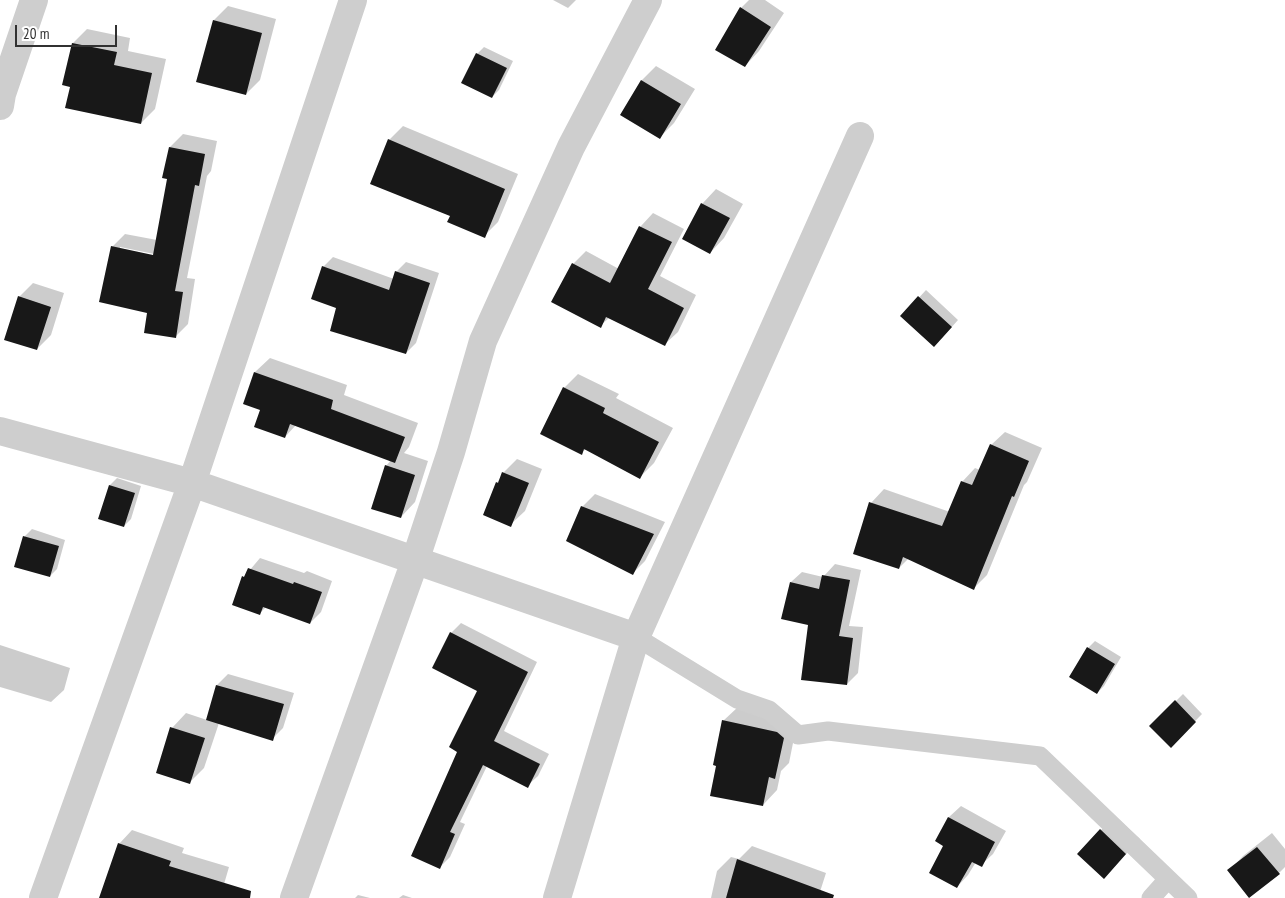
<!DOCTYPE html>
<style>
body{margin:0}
#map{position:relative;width:1285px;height:898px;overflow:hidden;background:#fff;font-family:"PT Sans Narrow",sans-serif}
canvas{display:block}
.scale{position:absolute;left:15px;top:25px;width:102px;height:22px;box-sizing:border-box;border:2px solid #313131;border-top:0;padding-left:6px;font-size:15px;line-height:18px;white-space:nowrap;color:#313131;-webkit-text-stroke:4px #fff;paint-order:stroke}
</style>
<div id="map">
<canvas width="1285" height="898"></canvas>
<div class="scale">20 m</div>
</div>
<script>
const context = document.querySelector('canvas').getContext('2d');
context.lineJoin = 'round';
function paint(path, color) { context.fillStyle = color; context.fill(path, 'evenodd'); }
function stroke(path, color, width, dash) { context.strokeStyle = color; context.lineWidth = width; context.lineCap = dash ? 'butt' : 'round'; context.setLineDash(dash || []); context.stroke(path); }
paint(new Path2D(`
 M 553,0 L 576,0 L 568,8 Z
 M 749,0 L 765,0 L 784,13 L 759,51 L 745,66 L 741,8 Z
 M 228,6 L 276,19 L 260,80 L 246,94 L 214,20 Z
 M 87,29 L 130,38 L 128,51 L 166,59 L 155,109 L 141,123 L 71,86 L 64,84 L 73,43 Z
 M 484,47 L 513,61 L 499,90 L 492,97 L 477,54 Z
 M 656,66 L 695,89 L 674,123 L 660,137 L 622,115 L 642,80 Z
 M 403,126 L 518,174 L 498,222 L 484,236 L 451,215 L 389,140 Z
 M 183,134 L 217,141 L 211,171 L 207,176 L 187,278 L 195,279 L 188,324 L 175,337 L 148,312 L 112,247 L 125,234 L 157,240 L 168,178 L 170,147 ZM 120,247 L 159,255 L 159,257 L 120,249 Z
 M 716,189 L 743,204 L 724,238 L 710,253 L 702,204 Z
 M 653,213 L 684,229 L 660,276 L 696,295 L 678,332 L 665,344 L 609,318 L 600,326 L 573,264 L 586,251 L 619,269 L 641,226 Z
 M 333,257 L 394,279 L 396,272 L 406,262 L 439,273 L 416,343 L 406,353 L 338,307 L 323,267 Z
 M 33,283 L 64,293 L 51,335 L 37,349 L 19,297 Z
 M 926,290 L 958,320 L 941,339 L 902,316 Z
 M 270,358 L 347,385 L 344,395 L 418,423 L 409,447 L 404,453 L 428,461 L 415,502 L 401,517 L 386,466 L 391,460 L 296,425 L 285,437 L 262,409 L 255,372 Z
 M 578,374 L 619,394 L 616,398 L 673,428 L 654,463 L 640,477 L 586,449 L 581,453 L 564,388 Z
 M 1005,432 L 1042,448 L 1027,482 L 1024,485 L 987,575 L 973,589 L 909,558 L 899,568 L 871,503 L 884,489 L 950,512 L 962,482 L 975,468 L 980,470 L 991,445 Z
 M 517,459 L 542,469 L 525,511 L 510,525 L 497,483 L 503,473 Z
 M 117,478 L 141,486 L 131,519 L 124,526 L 110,485 Z
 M 595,494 L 665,522 L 645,561 L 633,573 L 582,507 Z
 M 32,529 L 65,540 L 57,569 L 50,576 L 16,566 L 25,536 Z
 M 260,558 L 304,573 L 307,571 L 332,581 L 321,612 L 310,623 L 266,607 L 260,613 L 244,577 Z
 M 835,564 L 861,570 L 849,626 L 863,627 L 858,673 L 847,684 L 809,625 L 791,582 L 802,572 L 823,577 Z
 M 461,623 L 537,662 L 504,731 L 549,754 L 538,776 L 527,786 L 487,766 L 460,822 L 465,824 L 450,857 L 440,867 L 459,751 L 479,691 L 451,633 Z
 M 1095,641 L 1121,657 L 1104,686 L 1097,693 L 1088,648 Z
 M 0,645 L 70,668 L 64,690 L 51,702 L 0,687 Z
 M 228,674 L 294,693 L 283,728 L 272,739 L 219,723 L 204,768 L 190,782 L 172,728 L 186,713 L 207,720 L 217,685 Z
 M 1183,694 L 1202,714 L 1171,746 L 1151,726 Z
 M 738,707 L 797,723 L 789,763 L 781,771 L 777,790 L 763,805 L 723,721 Z
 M 961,806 L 1006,831 L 993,854 L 981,865 L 976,862 L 968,875 L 957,887 L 945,845 L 937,841 L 949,817 Z
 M 1115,816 L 1140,839 L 1104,878 L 1101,830 Z
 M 132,830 L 184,848 L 182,853 L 229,867 L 220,898 L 107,898 L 119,844 Z
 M 1272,833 L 1285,849 L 1285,867 L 1279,873 L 1229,871 L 1243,856 Z
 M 752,846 L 826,873 L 818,898 L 711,898 L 717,871 L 731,857 L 739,859 Z
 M 358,895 L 370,898 L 355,898 Z
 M 403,895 L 412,898 L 399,898 Z`), '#0003');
paint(new Path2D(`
 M 740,7 L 771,27 L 745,67 L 715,50 Z
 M 213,20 L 262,33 L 246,95 L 196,82 Z
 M 72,43 L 117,52 L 114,65 L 152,73 L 141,124 L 65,108 L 70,87 L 62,85 Z
 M 476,53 L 507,68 L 492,98 L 461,83 Z
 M 641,80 L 681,104 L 660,139 L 620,115 Z
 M 388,139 L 505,189 L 485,238 L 447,222 L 450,216 L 370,184 Z
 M 169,147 L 205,154 L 199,186 L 195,185 L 175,291 L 183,292 L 176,338 L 144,333 L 147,313 L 99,302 L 111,246 L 153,255 L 167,179 L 162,178 Z
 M 701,203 L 730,218 L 710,254 L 682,239 Z
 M 639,226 L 672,242 L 648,289 L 684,308 L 665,346 L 606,317 L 601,328 L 551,302 L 572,263 L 610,283 Z
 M 322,266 L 389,290 L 395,271 L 430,283 L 406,354 L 330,331 L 336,308 L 311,299 Z
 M 18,296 L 51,307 L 37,350 L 4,340 Z
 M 918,296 L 952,327 L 934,347 L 900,316 Z
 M 254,372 L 333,400 L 331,409 L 405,437 L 395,463 L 290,424 L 285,438 L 254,427 L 260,410 L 243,404 Z
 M 563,387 L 605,408 L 603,413 L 659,442 L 640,479 L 584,449 L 582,455 L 540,434 Z
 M 990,444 L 1029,461 L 1014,497 L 1012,496 L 974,590 L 903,557 L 899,569 L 853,554 L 869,502 L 942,526 L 961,481 L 972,485 Z
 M 385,465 L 415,475 L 401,518 L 371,509 Z
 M 502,472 L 529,483 L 511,527 L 483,515 L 496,482 L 498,483 Z
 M 109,485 L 135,493 L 124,527 L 98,519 Z
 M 581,506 L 654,534 L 633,575 L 566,541 Z
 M 23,536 L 59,546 L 50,577 L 14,567 Z
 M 248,568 L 293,584 L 294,582 L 322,592 L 310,624 L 263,607 L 260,615 L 232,605 L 242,576 L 244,577 Z
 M 822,575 L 850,580 L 839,636 L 853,638 L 847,685 L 801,680 L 808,625 L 781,619 L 790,582 L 819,589 Z
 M 450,632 L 528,672 L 494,741 L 540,764 L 528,788 L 483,765 L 450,832 L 455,834 L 440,869 L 411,856 L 457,752 L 449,747 L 477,691 L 432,668 Z
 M 1087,647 L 1115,664 L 1097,694 L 1069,677 Z
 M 216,685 L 284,704 L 273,741 L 206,720 Z
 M 1175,700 L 1196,722 L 1171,748 L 1149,726 Z
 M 722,720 L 777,732 L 784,738 L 775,779 L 769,777 L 763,806 L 710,796 L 716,766 L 713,765 Z
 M 170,727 L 205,738 L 190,784 L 156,773 Z
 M 948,817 L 995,842 L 982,867 L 972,862 L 957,888 L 929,873 L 943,846 L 935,841 Z
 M 1100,829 L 1126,854 L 1104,879 L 1077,854 Z
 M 118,843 L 171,861 L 169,866 L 251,891 L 250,898 L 99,898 Z
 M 1257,847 L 1280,874 L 1249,898 L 1227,870 Z
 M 737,859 L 834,895 L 833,898 L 726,898 Z`), '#181818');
stroke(new Path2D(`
 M 636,637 L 737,699 L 769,710 L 798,735 L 828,731 L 1040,756 L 1188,898
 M 1151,898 L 1168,879`), '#cecece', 19);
stroke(new Path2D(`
 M 0,106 L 2,94 L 34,0
 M 0,431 L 192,483 L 636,637
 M 43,898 L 192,483 L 353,0
 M 294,898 L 415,561 L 451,452 L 483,341 L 571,147 L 648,0
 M 557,898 L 636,637 L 860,136`), '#cecece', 28);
</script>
